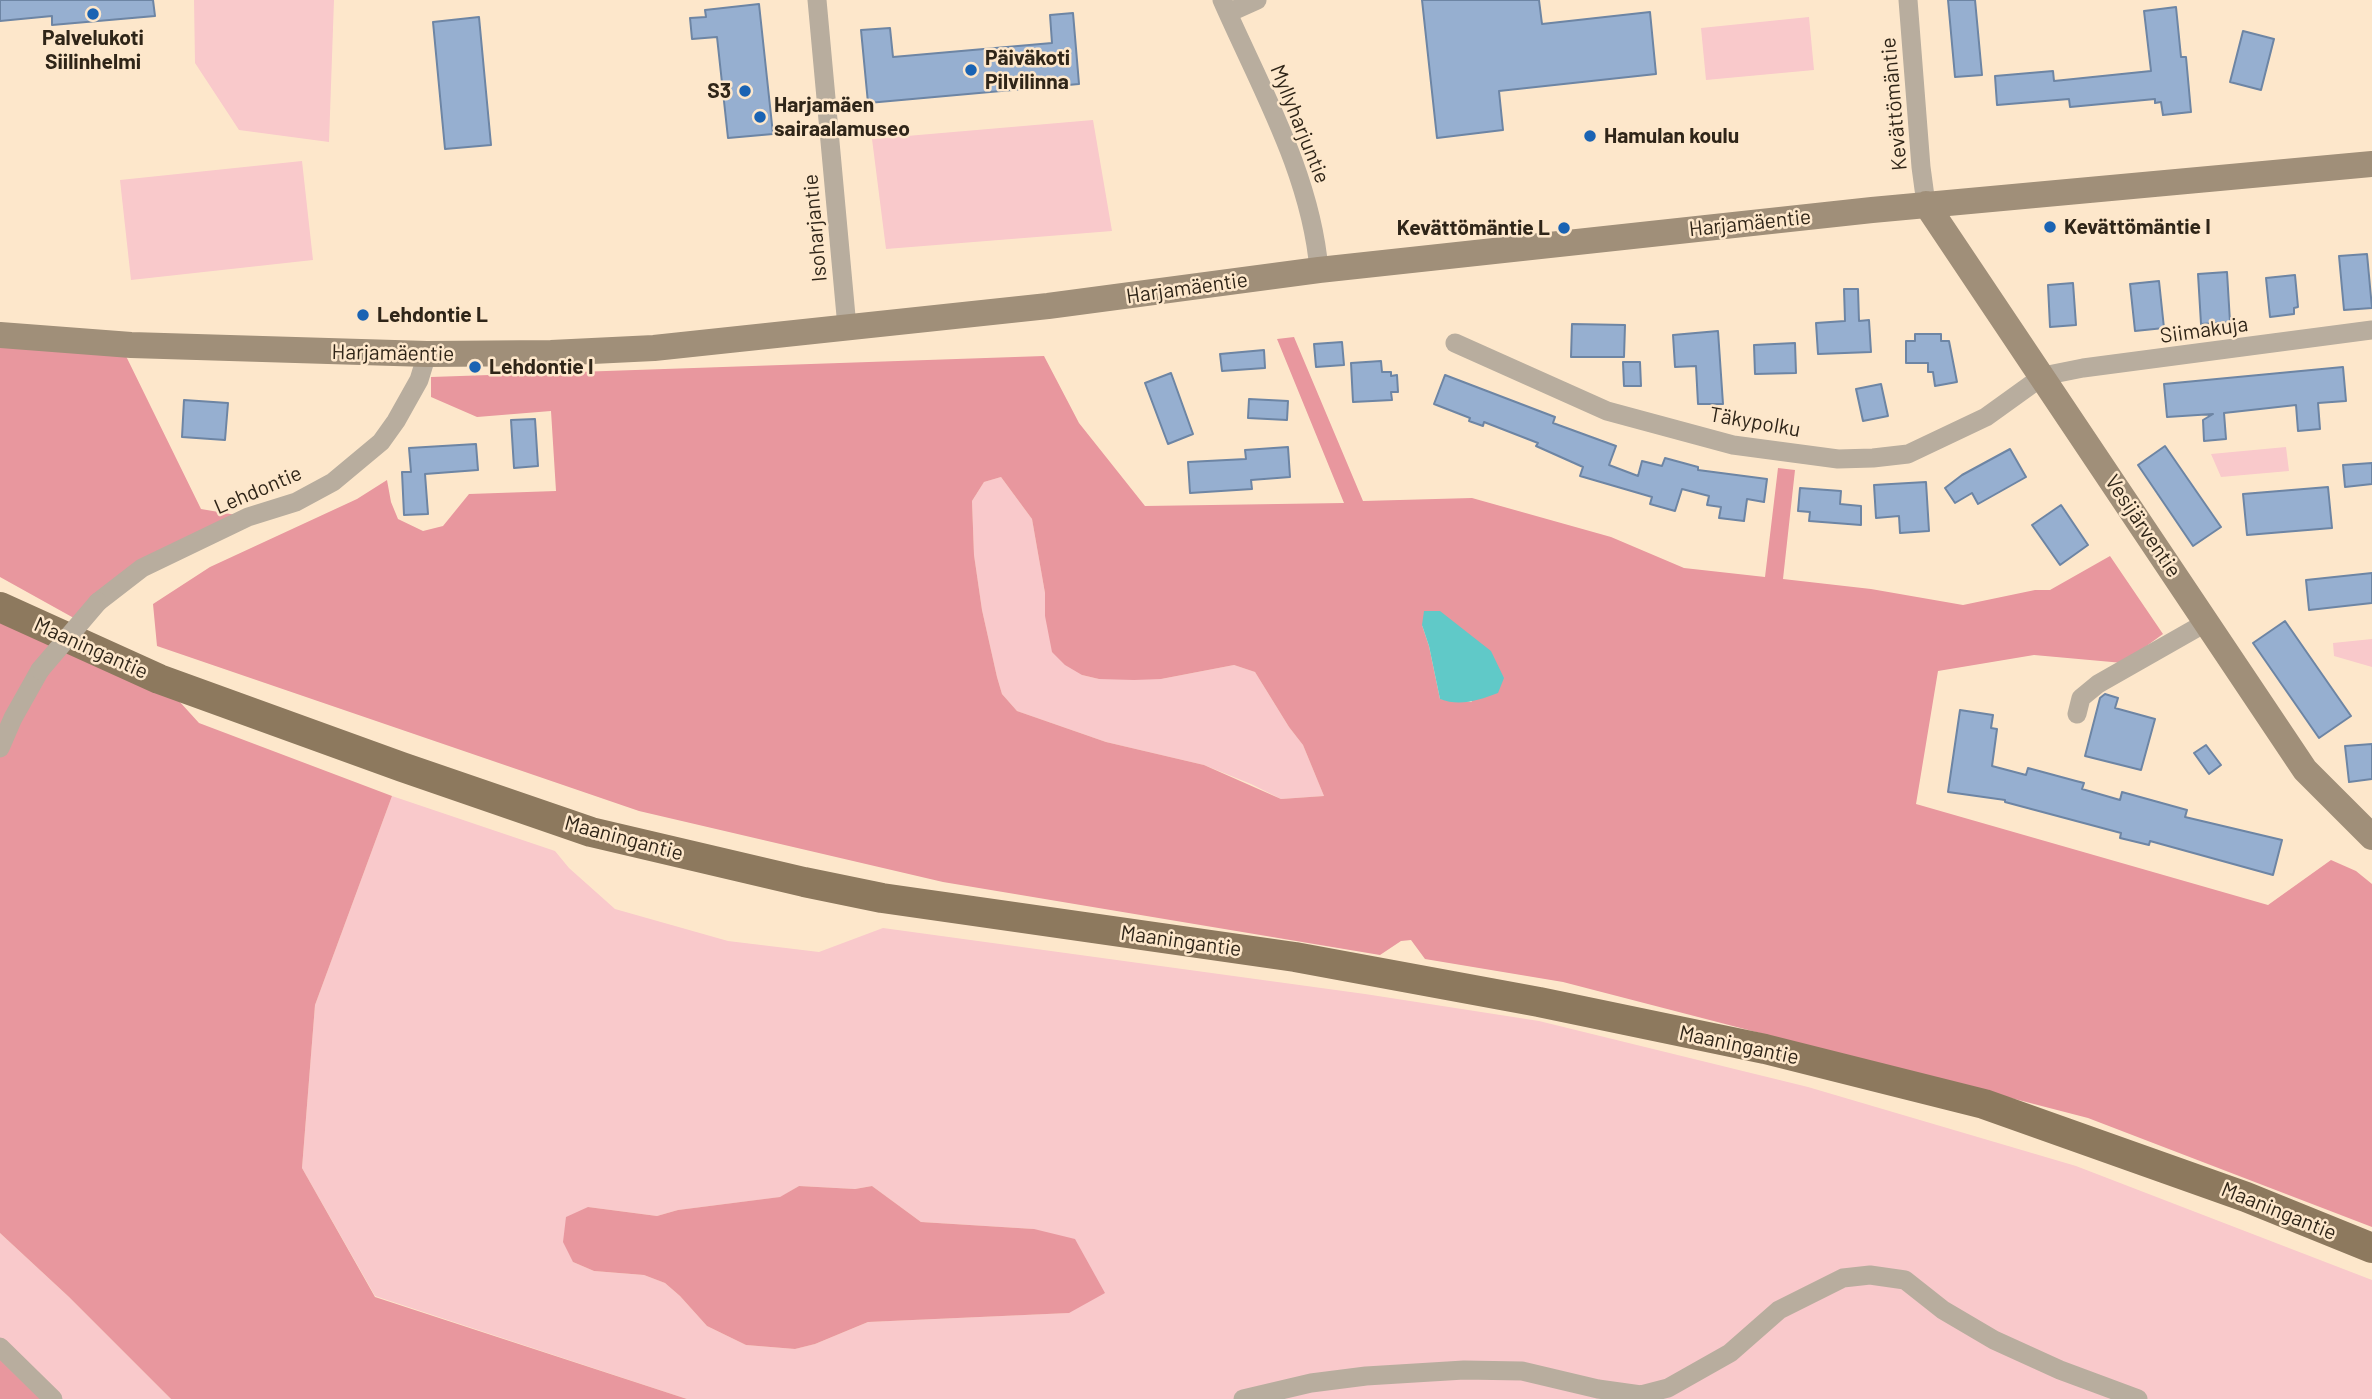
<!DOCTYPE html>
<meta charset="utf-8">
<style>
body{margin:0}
canvas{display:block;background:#fde7cb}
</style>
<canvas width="2372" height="1399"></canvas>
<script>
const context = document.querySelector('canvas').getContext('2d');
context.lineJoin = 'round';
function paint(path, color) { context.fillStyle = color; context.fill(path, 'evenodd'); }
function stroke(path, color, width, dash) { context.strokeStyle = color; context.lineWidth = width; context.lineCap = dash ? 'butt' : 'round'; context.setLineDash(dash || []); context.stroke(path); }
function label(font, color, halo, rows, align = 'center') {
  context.font = font + ' Barlow,sans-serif'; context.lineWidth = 5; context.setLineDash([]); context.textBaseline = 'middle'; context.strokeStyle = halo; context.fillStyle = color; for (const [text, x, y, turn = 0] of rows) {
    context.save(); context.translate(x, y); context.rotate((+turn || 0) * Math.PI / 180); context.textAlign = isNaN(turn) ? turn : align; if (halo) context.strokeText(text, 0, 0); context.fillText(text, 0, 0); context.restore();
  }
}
paint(new Path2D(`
 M 194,0 L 334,0 L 329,142 L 239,130 L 195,63 Z
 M 1809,17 L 1814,70 L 1706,80 L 1701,28 Z
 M 1093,120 L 1112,231 L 886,249 L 872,139 Z
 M 302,161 L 313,260 L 131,280 L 120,180 Z
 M 2286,447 L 2289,471 L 2221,477 L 2211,454 Z
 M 1001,477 L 1032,519 L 1045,593 L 1045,616 L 1082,675 L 1099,679 L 1161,679 L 1234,665 L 1255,672 L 1289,727 L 1303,745 L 1324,796 L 1281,799 L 1251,784 L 1204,765 L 1106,742 L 1017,711 L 1002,694 L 997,677 L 982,610 L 974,555 L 972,501 L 984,482 Z
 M 2372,639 L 2372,667 L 2334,656 L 2333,643 Z
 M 392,796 L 555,851 L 569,868 L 615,909 L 728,941 L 819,952 L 883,928 L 1365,994 L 1539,1021 L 1808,1087 L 2076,1166 L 2372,1280 L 2372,1399 L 687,1399 L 375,1296 L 302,1168 L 315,1005 ZM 799,1186 L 855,1189 L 872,1186 L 921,1222 L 1034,1229 L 1068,1313 L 868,1322 L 815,1344 L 795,1349 L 746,1345 L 707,1326 L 680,1296 L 665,1283 L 644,1275 L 594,1271 L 573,1262 L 588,1207 L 657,1216 L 678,1210 L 781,1197 Z
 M 0,1233 L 69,1297 L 171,1399 L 53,1399 L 0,1347 Z`), '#f9c9cb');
paint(new Path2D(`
 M 1294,337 L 1363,501 L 1472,498 L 1611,537 L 1684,568 L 1765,577 L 1778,468 L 1795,470 L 1783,579 L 1871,589 L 1963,605 L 2035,590 L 2050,590 L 2110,556 L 2163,634 L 2123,663 L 2034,655 L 1938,671 L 1916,804 L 2268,905 L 2331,860 L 2356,871 L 2372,884 L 2372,1227 L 2088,1118 L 1563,982 L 1425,959 L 1411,940 L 1401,941 L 1380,955 L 943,882 L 639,811 L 157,646 L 153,604 L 210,567 L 357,499 L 387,480 L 391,502 L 398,519 L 423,531 L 443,526 L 469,494 L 556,491 L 551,411 L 477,417 L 431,397 L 431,377 L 1044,356 L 1079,423 L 1145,506 L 1344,503 L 1277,339 ZM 1001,477 L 1032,519 L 1045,593 L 1045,616 L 1052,652 L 1065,665 L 1082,675 L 1099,679 L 1134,680 L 1161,679 L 1234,665 L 1255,672 L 1289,727 L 1303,745 L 1324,796 L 1281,799 L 1204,765 L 1106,742 L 1017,711 L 1002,694 L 997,677 L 982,610 L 974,555 L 972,501 L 984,482 ZM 1422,625 L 1472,702 L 1440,699 L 1429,646 Z
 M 0,347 L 124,352 L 201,509 L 248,517 L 142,568 L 81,622 L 0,577 Z
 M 0,607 L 159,679 L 199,723 L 392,796 L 315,1005 L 302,1168 L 375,1297 L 687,1399 L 171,1399 L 69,1297 L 0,1233 Z
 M 799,1186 L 855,1189 L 872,1186 L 921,1222 L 1034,1229 L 1075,1239 L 1105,1293 L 1069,1313 L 868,1322 L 815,1344 L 795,1349 L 746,1345 L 707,1326 L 680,1296 L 665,1283 L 644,1275 L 594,1271 L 573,1262 L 563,1242 L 566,1217 L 588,1207 L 657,1216 L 678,1210 L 780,1197 Z
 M 0,1347 L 53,1399 L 0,1399 Z`), '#e8979e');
paint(new Path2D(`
 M 1424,611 L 1440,611 L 1491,651 L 1504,678 L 1498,693 C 1479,700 1460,707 1440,699 L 1429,646 L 1422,625 Z`), '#60c9c8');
const building = new Path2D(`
 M 0,0 L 153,0 L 155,16 L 52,25 L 52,16 L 0,21 Z
 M 1422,0 L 1539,0 L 1542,24 L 1650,12 L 1656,74 L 1499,91 L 1503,130 L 1437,138 Z
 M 1948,0 L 1975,0 L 1982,75 L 1955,77 Z
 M 759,4 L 773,134 L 728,138 L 717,37 L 692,39 L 690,18 L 706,17 L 705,10 Z
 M 2176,7 L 2181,57 L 2186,57 L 2191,112 L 2163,115 L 2161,102 L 2155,103 L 2155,99 L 2070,107 L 2069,99 L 1997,105 L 1995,76 L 2053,71 L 2054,81 L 2151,71 L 2144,11 Z
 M 1073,13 L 1079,84 L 868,103 L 861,30 L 890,28 L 893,57 L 1052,43 L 1050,15 Z
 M 479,17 L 491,145 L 445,149 L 433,22 Z
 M 2243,31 L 2274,39 L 2261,90 L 2230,82 Z
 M 2367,254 L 2372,308 L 2344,310 L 2339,256 Z
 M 2227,272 L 2230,322 L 2201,324 L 2198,274 Z
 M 2295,275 L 2298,307 L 2294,308 L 2294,314 L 2270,317 L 2266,278 Z
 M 2159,281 L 2164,328 L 2135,331 L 2130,284 Z
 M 2073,283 L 2076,325 L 2050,327 L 2048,285 Z
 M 1844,289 L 1858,289 L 1859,321 L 1869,320 L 1871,352 L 1818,354 L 1816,323 L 1845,321 Z
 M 1572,324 L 1625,325 L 1624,357 L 1571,357 Z
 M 1718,331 L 1723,404 L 1698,404 L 1696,366 L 1675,367 L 1673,335 Z
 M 1915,334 L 1941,334 L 1941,341 L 1949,341 L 1957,382 L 1935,386 L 1933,372 L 1928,372 L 1928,363 L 1906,363 L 1906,341 L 1915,341 Z
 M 1342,342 L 1344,365 L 1316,367 L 1314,344 Z
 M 1795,343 L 1796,373 L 1755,374 L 1754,345 Z
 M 1264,350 L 1265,368 L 1222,371 L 1220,354 Z
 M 1381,361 L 1382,372 L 1391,372 L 1391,376 L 1397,375 L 1398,392 L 1391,392 L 1392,400 L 1353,402 L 1351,363 Z
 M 1623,362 L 1640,362 L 1641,386 L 1624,386 Z
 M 2343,367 L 2346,401 L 2318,403 L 2320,429 L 2298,431 L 2296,405 L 2224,413 L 2226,439 L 2204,441 L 2203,420 L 2213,414 L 2167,417 L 2164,384 Z
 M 1171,373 L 1193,434 L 1168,444 L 1145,383 Z
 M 1445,375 L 1555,417 L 1553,423 L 1616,446 L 1609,465 L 1638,476 L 1642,461 L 1662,466 L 1665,458 L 1698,467 L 1698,470 L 1767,479 L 1764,502 L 1747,499 L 1744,521 L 1719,518 L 1721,507 L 1707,505 L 1709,496 L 1682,489 L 1675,511 L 1650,504 L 1652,497 L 1580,476 L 1583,467 L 1536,446 L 1538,443 L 1484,422 L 1483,426 L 1469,421 L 1470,418 L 1434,404 Z
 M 1881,384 L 1888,416 L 1863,421 L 1856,389 Z
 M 1249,399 L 1288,401 L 1287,420 L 1248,418 Z
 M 184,400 L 228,403 L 225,440 L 182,437 Z
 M 535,419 L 538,466 L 514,468 L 511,420 Z
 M 476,444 L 478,470 L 425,474 L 428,514 L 404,515 L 402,472 L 411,472 L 409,448 Z
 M 2165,446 L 2221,527 L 2193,546 L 2138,465 Z
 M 1288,447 L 1290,477 L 1251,480 L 1252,489 L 1190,493 L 1188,462 L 1246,459 L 1245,450 Z
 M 2010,449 L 2026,477 L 1978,504 L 1972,493 L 1955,503 L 1945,488 L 1962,475 Z
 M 2372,463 L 2372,484 L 2345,487 L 2343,465 Z
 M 1926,482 L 1929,531 L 1900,533 L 1899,516 L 1876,518 L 1874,485 Z
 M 2328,487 L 2332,528 L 2247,535 L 2243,494 Z
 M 1800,488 L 1841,491 L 1840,504 L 1861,506 L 1861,525 L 1809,521 L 1810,512 L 1798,511 Z
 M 2061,505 L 2088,545 L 2060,565 L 2032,525 Z
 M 2372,573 L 2372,603 L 2309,610 L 2306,580 Z
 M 2285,621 L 2351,716 L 2319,738 L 2253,643 Z
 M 2105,694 L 2118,698 L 2115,708 L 2155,719 L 2141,770 L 2085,756 L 2100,698 Z
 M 1960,710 L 1993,715 L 1991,728 L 1997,729 L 1992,766 L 2026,775 L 2028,768 L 2076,781 L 2084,783 L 2082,789 L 2120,800 L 2122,792 L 2187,810 L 2185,817 L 2282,840 L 2273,875 L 2150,841 L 2149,845 L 2120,838 L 2121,833 L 2005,802 L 2005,800 L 1948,792 Z
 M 2372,744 L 2372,779 L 2349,782 L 2345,746 Z
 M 2206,745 L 2221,765 L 2209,774 L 2194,753 Z`);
paint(building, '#96afd0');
stroke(building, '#6d85a4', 2);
stroke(new Path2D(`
 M 817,0 L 847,327
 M 1222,0 C 1260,87 1311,174 1319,270
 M 1908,0 L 1921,167 L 1926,204
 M 1228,13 L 1257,0
 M 1455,343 L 1607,411 L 1733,445 L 1838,459 L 1873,458 L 1908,454 L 1986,417 L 2043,376 L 2083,368 L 2372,330
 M 98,602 L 142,568 L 248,517 L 296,502 L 333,482 L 381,442 L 396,421 L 419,380 L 427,354
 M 2077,714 L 2081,698 L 2098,684 L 2207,622
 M 0,748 L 13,718 L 40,670
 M 0,1347 L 53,1399
 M 1243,1399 L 1311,1383 L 1366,1376 L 1464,1370 L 1522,1371 L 1598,1389 L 1641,1395 L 1668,1388 L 1730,1353 L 1779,1310 L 1843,1278 L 1870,1275 L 1905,1280 L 1943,1310 L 1994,1340 L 2060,1370 L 2138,1399`), '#b8ad9e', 19);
stroke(new Path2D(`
 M 1926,204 L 2305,770 L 2372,837
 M 0,335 L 131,345 L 427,354 L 551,353 L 654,348 L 1048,306 L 1319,270 L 1872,210 L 2372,164`), '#a08f79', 26);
stroke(new Path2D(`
 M 0,607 L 159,679 L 402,767 L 591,832 L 804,882 L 882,898 L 1295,957 L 1539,1002 L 1765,1049 L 1984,1104 L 2246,1197 L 2372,1248`), '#8d795e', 30);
stroke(new Path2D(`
 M 40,670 L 98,602`), '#b8ad9e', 19);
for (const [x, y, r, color] of [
 [93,14,7,"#1a63b3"],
 [971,70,7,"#1a63b3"],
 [745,91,7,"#1a63b3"],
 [760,117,7,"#1a63b3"],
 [1590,136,7,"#1a63b3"],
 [2050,227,7,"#1a63b3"],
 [1564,228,7,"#1a63b3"],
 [363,315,7,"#1a63b3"],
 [475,367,7,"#1a63b3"]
]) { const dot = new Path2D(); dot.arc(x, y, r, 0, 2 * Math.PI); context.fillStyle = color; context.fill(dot); stroke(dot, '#fde7cb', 2.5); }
label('bold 21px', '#2f2518', '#fde7cb', [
 ["Palvelukoti",93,38,"center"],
 ["Siilinhelmi",93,62,"center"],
 ["Päiväkoti",985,58],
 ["Pilvilinna",985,82],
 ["S3",731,91,"right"],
 ["Harjamäen",774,105],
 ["sairaalamuseo",774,129],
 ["Hamulan koulu",1604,136],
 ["Kevättömäntie I",2064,227],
 ["Kevättömäntie L",1550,228,"right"],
 ["Lehdontie L",377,315],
 ["Lehdontie I",489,367]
], 'left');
label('21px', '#2f2518', '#fde7cb', [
 ["Kevättömäntie",1894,104,-95],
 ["Myllyharjuntie",1300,124,68],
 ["Harjamäentie",1750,223,-6],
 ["Isoharjantie",815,228,-95],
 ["Harjamäentie",1187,288,-8],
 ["Siimakuja",2204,330,-8],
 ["Harjamäentie",393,353,1],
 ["Täkypolku",1755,422,10],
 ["Lehdontie",258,490,-23],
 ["Vesijärventie",2143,526,56],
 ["Maaningantie",91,648,24],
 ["Maaningantie",624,838,15],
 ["Maaningantie",1181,941,8],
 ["Maaningantie",1739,1045,12],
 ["Maaningantie",2279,1211,22]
]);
</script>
